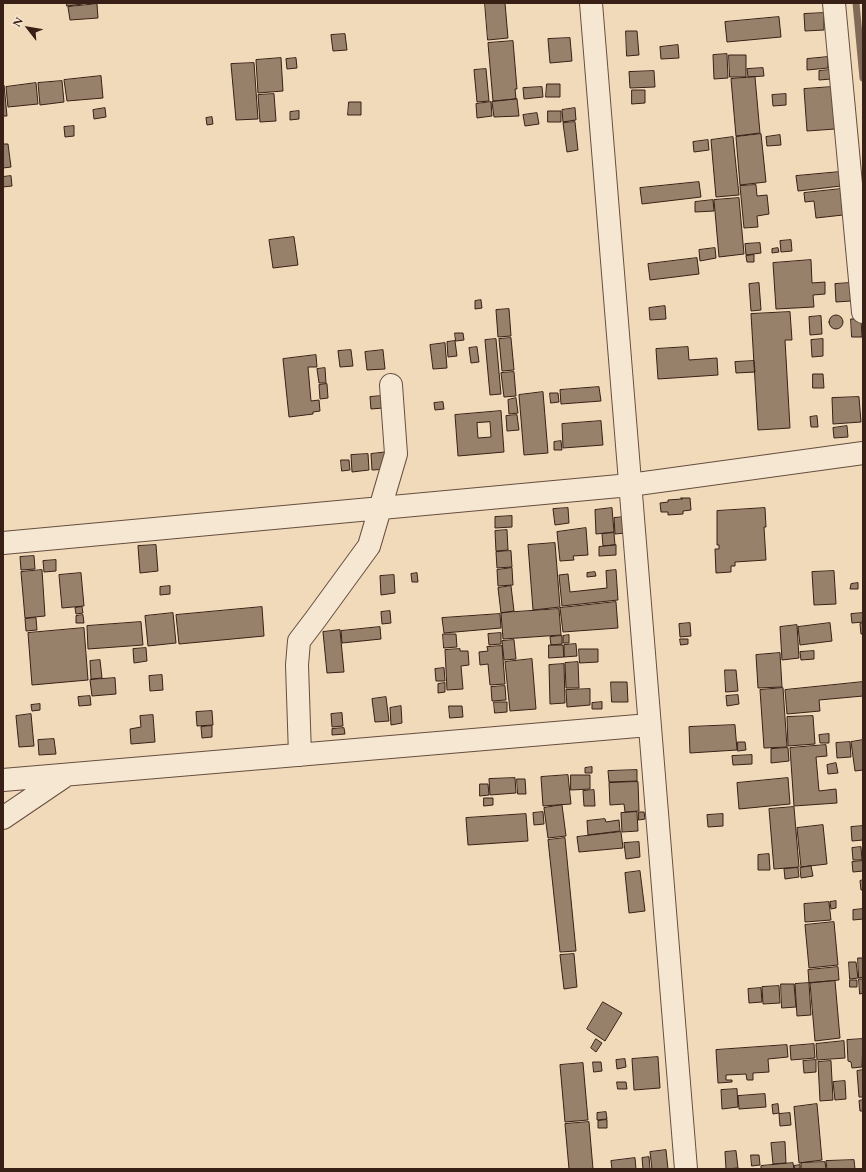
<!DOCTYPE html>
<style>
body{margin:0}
#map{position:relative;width:866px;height:1172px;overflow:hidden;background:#f1dab9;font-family:"EB Garamond",serif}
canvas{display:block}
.frame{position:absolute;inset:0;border:4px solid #382017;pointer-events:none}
.north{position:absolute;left:8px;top:8px;width:40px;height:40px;-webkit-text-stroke:3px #f6e7d2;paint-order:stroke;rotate:301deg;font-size:11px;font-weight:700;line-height:16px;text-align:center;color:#382017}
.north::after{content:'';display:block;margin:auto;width:14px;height:18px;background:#382017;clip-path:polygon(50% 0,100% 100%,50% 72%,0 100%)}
</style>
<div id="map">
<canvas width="866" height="1172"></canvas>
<div class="frame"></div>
<div class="north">N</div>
</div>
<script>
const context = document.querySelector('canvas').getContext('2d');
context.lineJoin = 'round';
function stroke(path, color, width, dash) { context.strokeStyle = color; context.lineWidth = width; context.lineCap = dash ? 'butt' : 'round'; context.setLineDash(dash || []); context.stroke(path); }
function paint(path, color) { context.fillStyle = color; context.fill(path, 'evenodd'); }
stroke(new Path2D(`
 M 856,3 L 863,78`), '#816a57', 7);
const building = new Path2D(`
 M 67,3 L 83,3 L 83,4 L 67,6 Z
 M 485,3 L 505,3 L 508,38 L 488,40 Z
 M 97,4 L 98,18 L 70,20 L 68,7 Z
 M 824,13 L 824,30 L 805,31 L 804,14 Z
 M 779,17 L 781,37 L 727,42 L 725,22 Z
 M 626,31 L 637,31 L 639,55 L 627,56 Z
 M 345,34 L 347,50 L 333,51 L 331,35 Z
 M 570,38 L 572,61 L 550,63 L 548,39 Z
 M 513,41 L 517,89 L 515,89 L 516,99 L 493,101 L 488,43 Z
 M 678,45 L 679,58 L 661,59 L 660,47 Z
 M 727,54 L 728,78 L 714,79 L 713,55 Z
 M 729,55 L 746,55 L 746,77 L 730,77 Z
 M 828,57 L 828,68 L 807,70 L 807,59 Z
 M 281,58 L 283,91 L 258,93 L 256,60 Z
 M 296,58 L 297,68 L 287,69 L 286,59 Z
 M 254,63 L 258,119 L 236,120 L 231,64 Z
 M 763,68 L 764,76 L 748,77 L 747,69 Z
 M 486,69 L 489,101 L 477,102 L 474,70 Z
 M 830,70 L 831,79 L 819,80 L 819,71 Z
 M 654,71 L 655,87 L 630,88 L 629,72 Z
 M 101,76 L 103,98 L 67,101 L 64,80 Z
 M 755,77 L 760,133 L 736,136 L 731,79 Z
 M 62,81 L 64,102 L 40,105 L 38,83 Z
 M 36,83 L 38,104 L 8,107 L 6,87 Z
 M 547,84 L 560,84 L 560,97 L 546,97 Z
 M 3,85 L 4,85 L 7,116 L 3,116 Z
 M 542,87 L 543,97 L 524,99 L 523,88 Z
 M 832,87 L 835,129 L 807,131 L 804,89 Z
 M 632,90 L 645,90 L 645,103 L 632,104 Z
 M 274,94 L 276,121 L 260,122 L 258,95 Z
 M 786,94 L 786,105 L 773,106 L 772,95 Z
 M 517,99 L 519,116 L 494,117 L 492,102 Z
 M 349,102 L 361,102 L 361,115 L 348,115 Z
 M 491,102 L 492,116 L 477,118 L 476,104 Z
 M 105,108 L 106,117 L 94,119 L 93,110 Z
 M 575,108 L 576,120 L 563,122 L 562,110 Z
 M 299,111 L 299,119 L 290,120 L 290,112 Z
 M 548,111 L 561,111 L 561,122 L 548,122 Z
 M 537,113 L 539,124 L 525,126 L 523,115 Z
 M 212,117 L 213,124 L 207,125 L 206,118 Z
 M 575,122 L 578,150 L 567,152 L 563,123 Z
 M 74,126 L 74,136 L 65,137 L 64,127 Z
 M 761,134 L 766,182 L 740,185 L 736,137 Z
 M 780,135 L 781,145 L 767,146 L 766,137 Z
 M 733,137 L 739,195 L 716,197 L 711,140 Z
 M 708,140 L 709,150 L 694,152 L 693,142 Z
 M 3,144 L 8,144 L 11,167 L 3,168 Z
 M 840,172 L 841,186 L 798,191 L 796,176 Z
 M 11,176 L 12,186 L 3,187 L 3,177 Z
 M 699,182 L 701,197 L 642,204 L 640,188 Z
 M 756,185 L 757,196 L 767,195 L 769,214 L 757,216 L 758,227 L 744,228 L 740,186 Z
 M 841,189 L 843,215 L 816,218 L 814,201 L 805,202 L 804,193 Z
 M 739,198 L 744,254 L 719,257 L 714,200 Z
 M 713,200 L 714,211 L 695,212 L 695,202 Z
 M 294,237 L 298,265 L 273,268 L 269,240 Z
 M 791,240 L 792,251 L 781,252 L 780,241 Z
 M 760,243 L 761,253 L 746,255 L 745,244 Z
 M 715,248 L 716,258 L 700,261 L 699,250 Z
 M 778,248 L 779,252 L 772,253 L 772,249 Z
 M 754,255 L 754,262 L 747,262 L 746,256 Z
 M 697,258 L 699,274 L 650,280 L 648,264 Z
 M 811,260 L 812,283 L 825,282 L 825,294 L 813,295 L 814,307 L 776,309 L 773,263 Z
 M 759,283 L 761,310 L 751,311 L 749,284 Z
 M 850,283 L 851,301 L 836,302 L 835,284 Z
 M 481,300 L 482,308 L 475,309 L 475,301 Z
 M 665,306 L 666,319 L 650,320 L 649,308 Z
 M 509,309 L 511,336 L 498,337 L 496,310 Z
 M 790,312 L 792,340 L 785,340 L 790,428 L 758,430 L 751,314 Z
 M829 322a7 7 0 1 1 14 0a7 7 0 1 1-14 0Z
 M 821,316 L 822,334 L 810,335 L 809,317 Z
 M 851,319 L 861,319 L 862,337 L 852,337 Z
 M 455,333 L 463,333 L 464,340 L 456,341 Z
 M 511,338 L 514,370 L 502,371 L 499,339 Z
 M 496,339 L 501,394 L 490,395 L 485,340 Z
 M 823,339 L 823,356 L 812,357 L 811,340 Z
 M 455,341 L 457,356 L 448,357 L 447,342 Z
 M 445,343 L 447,368 L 433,369 L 430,345 Z
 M 477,347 L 479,362 L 471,363 L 469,348 Z
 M 688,347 L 689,360 L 717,358 L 718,375 L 658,379 L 656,349 Z
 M 351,350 L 353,366 L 340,367 L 338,351 Z
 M 383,350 L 385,369 L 367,370 L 365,352 Z
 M 316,355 L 317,367 L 308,367 L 311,401 L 319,400 L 320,411 L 313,412 L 313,414 L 289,417 L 283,359 Z
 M 754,361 L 755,372 L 736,373 L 735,362 Z
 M 325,368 L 326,383 L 319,383 L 317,369 Z
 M 514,372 L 516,396 L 504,397 L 501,373 Z
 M 813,374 L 823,374 L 824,388 L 813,388 Z
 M 327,384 L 328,398 L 320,399 L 319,385 Z
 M 599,387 L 601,401 L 561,404 L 560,390 Z
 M 543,392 L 548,453 L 524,455 L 519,395 Z
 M 550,393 L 558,393 L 559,402 L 551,403 Z
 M 382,396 L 383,408 L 371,409 L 370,397 Z
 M 859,397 L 861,422 L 833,424 L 832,398 Z
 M 516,398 L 518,413 L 509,414 L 508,400 Z
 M 443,402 L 444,409 L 435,410 L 434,403 Z
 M 501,411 L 504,452 L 458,456 L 455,415 ZM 490,422 L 491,437 L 478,438 L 477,423 Z
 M 517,415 L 519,430 L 507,431 L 506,416 Z
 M 817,416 L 818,427 L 811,427 L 810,417 Z
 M 601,421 L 603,445 L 563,448 L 562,424 Z
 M 847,426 L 848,437 L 834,438 L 833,428 Z
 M 561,441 L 562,450 L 554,450 L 554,442 Z
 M 388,452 L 390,469 L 372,470 L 371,454 Z
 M 368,454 L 369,470 L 352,472 L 351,455 Z
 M 341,460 L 349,460 L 350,470 L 342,471 Z
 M 681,498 L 690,498 L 691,510 L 683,511 L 683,514 L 668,515 L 668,512 L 661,512 L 660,503 L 668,502 L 668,500 L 682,499 Z
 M 568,508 L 569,523 L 555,525 L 553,509 Z
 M 612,508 L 614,532 L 596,534 L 595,510 Z
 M 765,508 L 766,527 L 764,527 L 766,560 L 735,562 L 735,566 L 731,566 L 731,572 L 716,573 L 715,549 L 719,549 L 719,545 L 717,545 L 717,511 Z
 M 512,516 L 512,527 L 495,528 L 495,517 Z
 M 625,517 L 626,533 L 615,534 L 614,518 Z
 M 586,528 L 588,555 L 573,556 L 574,560 L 560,561 L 557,532 Z
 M 507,530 L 508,550 L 496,551 L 495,531 Z
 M 614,533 L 615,545 L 603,546 L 602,534 Z
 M 555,543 L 560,607 L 533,610 L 528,545 Z
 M 156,545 L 158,571 L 140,573 L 138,546 Z
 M 616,545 L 616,555 L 599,556 L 599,547 Z
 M 511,551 L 512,567 L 497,568 L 496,552 Z
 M 34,556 L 35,569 L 21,570 L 20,557 Z
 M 56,560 L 56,571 L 44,572 L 43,561 Z
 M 512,568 L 513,585 L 498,586 L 497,570 Z
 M 42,570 L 45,616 L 25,618 L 21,572 Z
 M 616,570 L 618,600 L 562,606 L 559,575 L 568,574 L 570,592 L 607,588 L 606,571 Z
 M 834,571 L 836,604 L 814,605 L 812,572 Z
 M 595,572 L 596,576 L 587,577 L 587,573 Z
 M 81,573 L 84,606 L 62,608 L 59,575 Z
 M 417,573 L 418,582 L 412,582 L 411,574 Z
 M 394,575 L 395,593 L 381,595 L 380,576 Z
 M 858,583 L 858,589 L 850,589 L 851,584 Z
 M 170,586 L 170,594 L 160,595 L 160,587 Z
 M 511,586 L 514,611 L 501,613 L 498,588 Z
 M 616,602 L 618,628 L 563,632 L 560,608 Z
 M 82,607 L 83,613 L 76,614 L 75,608 Z
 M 262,607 L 264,636 L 179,644 L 176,615 Z
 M 559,609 L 561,635 L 503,639 L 501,613 Z
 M 390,611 L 391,623 L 382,624 L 381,612 Z
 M 173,613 L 176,643 L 148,646 L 145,616 Z
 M 863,613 L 863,622 L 852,623 L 851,614 Z
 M 500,614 L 501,628 L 444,633 L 442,618 Z
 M 83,615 L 84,623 L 76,623 L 76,616 Z
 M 36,618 L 37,630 L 26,631 L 25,619 Z
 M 141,622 L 143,645 L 88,649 L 87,626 Z
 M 690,623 L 691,636 L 680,637 L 679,624 Z
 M 830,623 L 832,641 L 800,645 L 798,627 Z
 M 863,623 L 863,634 L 861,634 L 860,624 Z
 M 797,625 L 799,658 L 782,660 L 780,627 Z
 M 380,627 L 381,639 L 342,643 L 341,631 Z
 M 84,628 L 88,680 L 32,685 L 28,633 Z
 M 340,630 L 344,672 L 327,673 L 323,632 Z
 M 501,633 L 501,644 L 489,645 L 488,634 Z
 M 443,634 L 456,634 L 457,647 L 444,648 Z
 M 569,635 L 569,643 L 563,643 L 563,636 Z
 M 562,636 L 562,644 L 551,645 L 550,637 Z
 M 680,639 L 688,639 L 688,644 L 681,645 Z
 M 514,640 L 516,659 L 504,660 L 502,641 Z
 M 576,644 L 577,656 L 564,657 L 564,645 Z
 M 549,645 L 563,645 L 564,657 L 549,658 Z
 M 502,646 L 505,684 L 490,685 L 488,664 L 480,665 L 479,652 L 488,651 L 487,647 Z
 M 146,648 L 147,661 L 134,663 L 133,649 Z
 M 460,649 L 460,651 L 468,651 L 469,665 L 461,666 L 463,689 L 447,690 L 445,650 Z
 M 579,649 L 598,649 L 598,662 L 580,663 Z
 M 814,651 L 814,659 L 801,660 L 800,652 Z
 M 780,653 L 782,687 L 758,688 L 756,655 Z
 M 532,659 L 536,709 L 510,711 L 505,662 Z
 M 100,660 L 102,678 L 91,679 L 90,661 Z
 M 578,662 L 579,688 L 566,688 L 565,663 Z
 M 564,664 L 565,703 L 550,704 L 549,665 Z
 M 444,668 L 445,681 L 436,681 L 435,669 Z
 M 725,670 L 736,670 L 738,691 L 726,692 Z
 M 162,675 L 163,690 L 150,691 L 149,676 Z
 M 115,678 L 116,694 L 92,696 L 90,680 Z
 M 611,682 L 627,682 L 628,702 L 612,702 Z
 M 863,682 L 863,696 L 819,700 L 820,711 L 787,714 L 785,690 Z
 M 445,683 L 445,692 L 438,693 L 438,684 Z
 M 505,686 L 506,700 L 492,701 L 491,687 Z
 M 783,688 L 787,747 L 764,748 L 760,690 Z
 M 590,689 L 590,705 L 567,707 L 566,690 Z
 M 738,695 L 739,704 L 727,706 L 726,696 Z
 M 90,696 L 91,705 L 79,706 L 78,697 Z
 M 386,697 L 389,721 L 375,722 L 372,699 Z
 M 494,702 L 507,702 L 507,712 L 495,713 Z
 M 602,702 L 602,709 L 592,709 L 592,703 Z
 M 40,704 L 40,710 L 32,711 L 31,705 Z
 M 401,706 L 402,723 L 391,725 L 390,708 Z
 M 449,706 L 462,706 L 463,717 L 450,718 Z
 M 212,711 L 213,725 L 197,726 L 196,712 Z
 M 342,713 L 343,726 L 332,727 L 331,714 Z
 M 31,714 L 34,746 L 19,747 L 16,716 Z
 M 153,715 L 155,742 L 131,744 L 130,729 L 141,727 L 140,716 Z
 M 813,716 L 815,744 L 788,746 L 787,717 Z
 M 735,725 L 737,750 L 690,753 L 689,727 Z
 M 212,726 L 212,737 L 202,738 L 201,727 Z
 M 344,728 L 345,734 L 332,735 L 332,729 Z
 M 829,734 L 829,743 L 820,743 L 819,735 Z
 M 54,739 L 56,754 L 39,755 L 38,740 Z
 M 863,740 L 863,770 L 855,771 L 851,742 Z
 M 738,742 L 745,742 L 746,750 L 738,751 Z
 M 850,742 L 851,757 L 837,758 L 836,743 Z
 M 826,745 L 827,756 L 816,757 L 819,791 L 836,789 L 837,803 L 794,806 L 790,748 Z
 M 788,748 L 789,761 L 771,763 L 771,749 Z
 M 752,755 L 752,764 L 733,765 L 732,756 Z
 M 836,763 L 838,773 L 828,774 L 827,765 Z
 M 592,767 L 592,773 L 585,773 L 585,768 Z
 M 637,770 L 637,781 L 609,782 L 608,771 Z
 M 568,775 L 571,804 L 543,806 L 541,777 Z
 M 571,775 L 590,775 L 590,789 L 571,790 Z
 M 515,778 L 516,793 L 490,795 L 489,779 Z
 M 788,778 L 790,804 L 739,809 L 737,783 Z
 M 517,779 L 525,779 L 526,794 L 518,794 Z
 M 638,782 L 639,811 L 625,812 L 624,804 L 610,805 L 609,783 Z
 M 480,784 L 488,784 L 489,795 L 480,796 Z
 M 594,790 L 595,806 L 584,806 L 583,791 Z
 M 484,798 L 493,798 L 493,805 L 484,806 Z
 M 562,805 L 566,836 L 548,838 L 544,808 Z
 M 794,807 L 799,867 L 774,869 L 769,809 Z
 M 543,812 L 544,824 L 534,825 L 533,813 Z
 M 637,812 L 638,831 L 622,832 L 621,813 Z
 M 639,812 L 644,812 L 645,819 L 639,820 Z
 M 526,814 L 528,841 L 468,845 L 466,818 Z
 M 723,814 L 723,826 L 708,827 L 707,815 Z
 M 605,819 L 606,822 L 619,820 L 620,831 L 588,835 L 587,821 Z
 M 823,825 L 827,864 L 801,867 L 797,828 Z
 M 863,826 L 863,840 L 852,841 L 851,827 Z
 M 621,832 L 623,848 L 579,852 L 577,837 Z
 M 565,838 L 576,951 L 560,952 L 548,840 Z
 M 639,842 L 640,857 L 626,859 L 624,843 Z
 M 861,847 L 862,860 L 853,860 L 852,848 Z
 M 769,854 L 770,870 L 758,870 L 758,855 Z
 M 863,861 L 863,871 L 853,872 L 852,862 Z
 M 811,866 L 813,876 L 801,878 L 800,868 Z
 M 798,868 L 799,877 L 785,879 L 784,869 Z
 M 640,871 L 645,911 L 629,913 L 625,873 Z
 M 863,880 L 863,890 L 861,890 L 860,881 Z
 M 836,901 L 836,908 L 831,909 L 830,902 Z
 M 829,902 L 831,920 L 805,922 L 804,904 Z
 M 863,909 L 863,919 L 853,920 L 853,910 Z
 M 834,922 L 838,965 L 809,968 L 805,925 Z
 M 574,954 L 577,987 L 564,989 L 560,955 Z
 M 858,958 L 863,958 L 863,977 L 859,978 Z
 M 849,962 L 856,962 L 858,978 L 850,979 Z
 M 838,967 L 839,980 L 809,983 L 808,970 Z
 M 859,979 L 863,979 L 863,993 L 860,994 Z
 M 850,980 L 857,980 L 857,987 L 850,987 Z
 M 835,981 L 840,1038 L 815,1041 L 810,983 Z
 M 809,983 L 811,1015 L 797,1016 L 795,984 Z
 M 781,984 L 794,984 L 796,1007 L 782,1008 Z
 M 779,986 L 780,1003 L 763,1004 L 762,987 Z
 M 761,988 L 762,1002 L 749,1003 L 748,989 Z
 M 603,1002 L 622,1013 L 605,1041 L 587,1029 Z
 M 596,1039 L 602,1043 L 596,1052 L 591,1048 Z
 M 863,1039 L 862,1067 L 852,1068 L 851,1062 L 848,1061 L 847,1040 Z
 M 844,1041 L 845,1058 L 817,1060 L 816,1044 Z
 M 814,1044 L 815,1058 L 791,1060 L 790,1046 Z
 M 787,1045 L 788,1057 L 768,1059 L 769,1072 L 753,1073 L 753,1080 L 747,1080 L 746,1074 L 726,1075 L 726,1080 L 732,1080 L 732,1082 L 718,1083 L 716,1050 Z
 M 658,1057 L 660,1088 L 634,1090 L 632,1059 Z
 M 625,1059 L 626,1067 L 617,1069 L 616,1060 Z
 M 816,1060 L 816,1072 L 804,1073 L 803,1061 Z
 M 831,1061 L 833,1100 L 820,1101 L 818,1062 Z
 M 593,1062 L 601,1062 L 602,1071 L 594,1072 Z
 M 583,1063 L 588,1120 L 565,1122 L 560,1065 Z
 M 863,1070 L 863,1097 L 859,1097 L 857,1071 Z
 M 845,1081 L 846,1099 L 835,1100 L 833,1082 Z
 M 617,1082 L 626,1082 L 627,1089 L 618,1089 Z
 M 737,1089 L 738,1107 L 722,1109 L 721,1090 Z
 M 765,1094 L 766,1107 L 739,1109 L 738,1096 Z
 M 863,1100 L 863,1111 L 860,1111 L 859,1101 Z
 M 778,1104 L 779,1113 L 773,1114 L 772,1105 Z
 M 817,1104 L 822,1160 L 799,1163 L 794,1107 Z
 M 606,1112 L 607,1119 L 597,1120 L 597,1113 Z
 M 790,1113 L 791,1125 L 780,1126 L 779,1114 Z
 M 607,1120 L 607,1128 L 598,1128 L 598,1121 Z
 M 589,1122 L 593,1169 L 569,1169 L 565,1124 Z
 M 785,1142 L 786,1163 L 773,1164 L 771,1143 Z
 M 666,1150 L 668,1169 L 652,1169 L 650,1152 Z
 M 736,1151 L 738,1168 L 726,1169 L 725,1152 Z
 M 751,1155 L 759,1155 L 760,1165 L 752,1166 Z
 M 649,1157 L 650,1169 L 643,1169 L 642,1158 Z
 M 635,1158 L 636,1169 L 612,1169 L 611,1161 Z
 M 854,1160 L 855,1169 L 827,1169 L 826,1161 Z
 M 825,1162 L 826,1169 L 801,1169 L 801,1163 Z
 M 793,1163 L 794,1169 L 761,1169 L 761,1166 Z
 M 800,1165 L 800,1169 L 795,1169 L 794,1166 Z`);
paint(building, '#98816b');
stroke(building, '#382017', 1);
const minor = new Path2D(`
 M 591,3 L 686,1169
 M 834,3 L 863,312
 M 3,543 L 630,485 L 863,453
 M 300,755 L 297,665 L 299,641 L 315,620 L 369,546 L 396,454 L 391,385
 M 3,780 L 649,725
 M 3,818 L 65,776`);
stroke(minor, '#664e40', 24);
stroke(minor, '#f6e7d2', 22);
</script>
